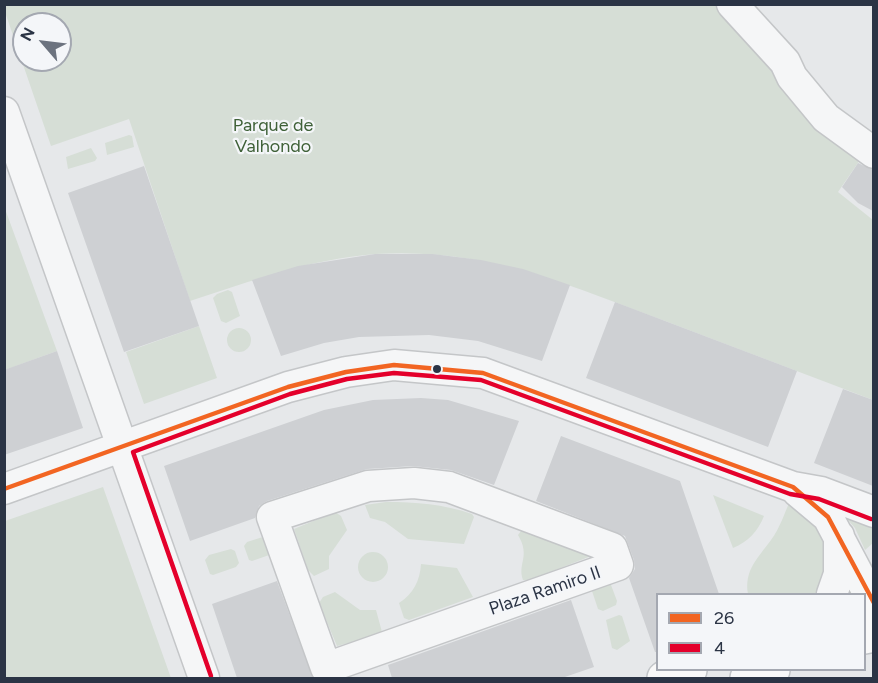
<!DOCTYPE html>
<style>
body{margin:0}
#map{position:relative;width:878px;height:683px;overflow:hidden;background:#e6e8ea;font-family:Figtree,sans-serif}
canvas{display:block}
.frame{position:absolute;inset:0;border:6px solid #2b3445;pointer-events:none}
.legend{position:absolute;left:656px;top:593px;width:210px;height:78px;box-sizing:border-box;background:#f4f6f9;border:2px solid #a4a8b1;margin:0;padding:8px 10px;list-style:none;font-size:18px;color:#2b3445}
.legend li{display:flex;align-items:center;gap:12px;height:30px}
.legend b{width:30px;border:2px solid #a4a8b1}
.north{position:absolute;left:12px;top:12px;width:60px;height:60px;box-sizing:border-box;background:#f4f6f9;border:2px solid #a4a8b1;border-radius:50%;rotate:298deg;font-size:16px;font-weight:700;line-height:24px;text-align:center;color:#2b3445}
.north::after{content:'';display:block;margin:auto;width:21px;height:27px;background:#6c737f;clip-path:polygon(50% 0,100% 100%,50% 72%,0 100%)}
</style>
<div id="map">
<canvas width="878" height="683"></canvas>
<div class="frame"></div>
<ul class="legend">
<li><b style="height:8px;background:#f26522"></b>26</li>
<li><b style="height:8px;background:#e4002b"></b>4</li>
</ul>
<div class="north">N</div>
</div>
<script>
const context = document.querySelector('canvas').getContext('2d');
context.lineJoin = 'round';
function paint(path, color) { context.fillStyle = color; context.fill(path, 'evenodd'); }
function stroke(path, color, width, dash) { context.strokeStyle = color; context.lineWidth = width; context.lineCap = dash ? 'butt' : 'round'; context.setLineDash(dash || []); context.stroke(path); }
function label(font, color, halo, rows, align = 'center') {
  context.font = font + ' Figtree,sans-serif'; context.lineWidth = 4.5; context.setLineDash([]); context.textBaseline = 'middle'; context.strokeStyle = halo; context.fillStyle = color; for (const [text, x, y, turn = 0] of rows) {
    context.save(); context.translate(x, y); context.rotate((+turn || 0) * Math.PI / 180); context.textAlign = isNaN(turn) ? turn : align; if (halo) context.strokeText(text, 0, 0); context.fillText(text, 0, 0); context.restore();
  }
}
paint(new Path2D(`
 M 4,5 L 721,5 L 862,157 L 838,192 L 873,220 L 873,400 C 804,374 734,347 665,321 C 566,284 484,247 375,254 C 311,259 251,281 190,301 L 129,119 L 51,146 L 5,12 ZM 24,24 L 60,24 L 60,60 L 24,60 Z
 M 129,135 L 132,136 L 134,147 L 107,155 L 105,143 Z
 M 91,148 L 97,158 L 95,161 L 68,169 L 66,157 Z
 M 4,206 L 57,351 L 5,370 L 4,370 Z
 M 228,290 L 232,292 L 240,316 L 226,323 L 221,321 L 213,298 L 217,294 Z
 M 199,326 L 217,378 L 144,404 L 126,352 Z
 M227 340a12 12 0 1 1 24 0a12 12 0 1 1-24 0Z
 M 103,487 L 171,678 L 5,678 L 5,521 Z
 M 713,495 L 764,516 C 758,531 748,542 733,548 Z
 M 790,501 L 815,519 L 830,553 L 821,594 L 748,594 C 744,570 758,558 771,540 C 780,528 784,514 790,501 Z
 M 386,502 C 416,502 443,504 472,514 L 474,517 L 464,544 L 408,539 L 385,522 L 370,518 L 365,505 Z
 M 335,512 L 341,516 L 347,530 L 329,556 L 329,569 L 314,576 L 308,570 L 294,529 Z
 M 841,512 L 873,526 L 873,543 L 865,550 L 855,528 Z
 M 524,527 L 591,553 L 591,556 L 530,580 L 523,580 C 517,563 531,557 518,535 Z
 M 269,535 L 275,553 L 252,561 L 249,560 L 244,546 L 247,542 Z
 M 231,549 L 235,551 L 239,563 L 236,567 L 213,575 L 210,574 L 205,560 L 209,555 Z
 M358 567a15 15 0 1 1 30 0a15 15 0 1 1-30 0Z
 M 421,564 L 457,568 L 473,597 L 409,620 L 404,618 L 399,603 C 413,594 420,581 421,564 Z
 M 608,577 L 617,601 L 616,605 L 603,611 L 598,609 L 590,585 Z
 M 335,592 L 360,610 L 376,610 L 382,632 L 378,635 L 337,646 L 319,603 L 323,597 Z
 M 619,615 L 622,616 L 630,641 L 617,650 L 612,648 L 606,620 Z`), '#d6ded6');
paint(new Path2D(`
 M 858,163 L 873,170 L 873,211 L 858,203 L 842,187 Z
 M 144,166 L 199,326 L 124,352 L 68,193 Z
 M 375,254 L 433,254 L 481,260 L 523,269 L 570,285 L 542,361 L 478,341 L 429,335 L 359,337 L 324,343 L 281,356 L 252,280 L 298,266 Z
 M 615,302 L 797,371 L 768,447 L 586,378 Z
 M 57,351 L 83,428 L 4,455 L 4,370 Z
 M 843,389 L 873,400 L 873,486 L 814,463 Z
 M 421,398 L 448,400 L 519,421 L 494,485 L 451,470 L 413,466 L 367,469 L 267,501 L 259,506 L 255,518 L 190,541 L 164,466 L 324,410 L 373,400 Z
 M 561,436 L 680,481 L 719,594 L 657,594 L 657,652 L 655,652 L 629,578 L 635,569 L 634,560 L 625,536 L 536,501 Z
 M 277,581 L 313,678 L 237,678 L 212,604 Z
 M 571,600 L 594,667 L 562,678 L 392,678 L 388,665 Z`), '#ced0d3');
const minor = new Path2D(`
 M 732,4 L 785,62 L 792,77 L 826,118 L 874,153
 M 4,112 L 204,678
 M 414,483 L 449,487 L 612,548 L 618,565 L 326,668 L 272,517 L 368,486 Z
 M 4,489 L 288,387 L 346,372 L 394,365 L 483,373 L 793,487 L 821,492 L 874,512
 M 797,491 L 828,517 L 874,604
 M 832,594 L 839,574 L 839,536`);
const major = new Path2D(`
 M 864,608 L 874,605
 M 864,637 L 874,635
 M 664,678 L 690,670
 M 747,678 L 773,670`);
stroke(minor, '#c4c6c8', 33);
stroke(major, '#c2c5c8', 36);
stroke(minor, '#f5f6f7', 30);
stroke(major, '#f8f8f8', 33);
stroke(new Path2D(`
 M 4,489 L 288,387 L 346,372 L 394,365 L 483,373 L 793,487 L 828,517 L 874,603`), '#f26522', 4.5);
stroke(new Path2D(`
 M 211,676 L 133,452 L 290,394 L 347,379 L 394,373 L 481,380 L 790,494 L 819,499 L 871,519`), '#e4002b', 4.5);
for (const [x, y, r, color] of [
 [437,369,5,"#2b3445"]
]) { const dot = new Path2D(); dot.arc(x, y, r, 0, 2 * Math.PI); context.fillStyle = color; context.fill(dot); stroke(dot, '#f4f6f9', 2); }
label('18px', '#3f6138', '#f4f6f9', [
 ["Parque de",273,126],
 ["Valhondo",273,147]
]);
label('18px', '#2b3445', '#f4f6f9', [
 ["Plaza Ramiro II",545,591,-19]
]);
</script>
